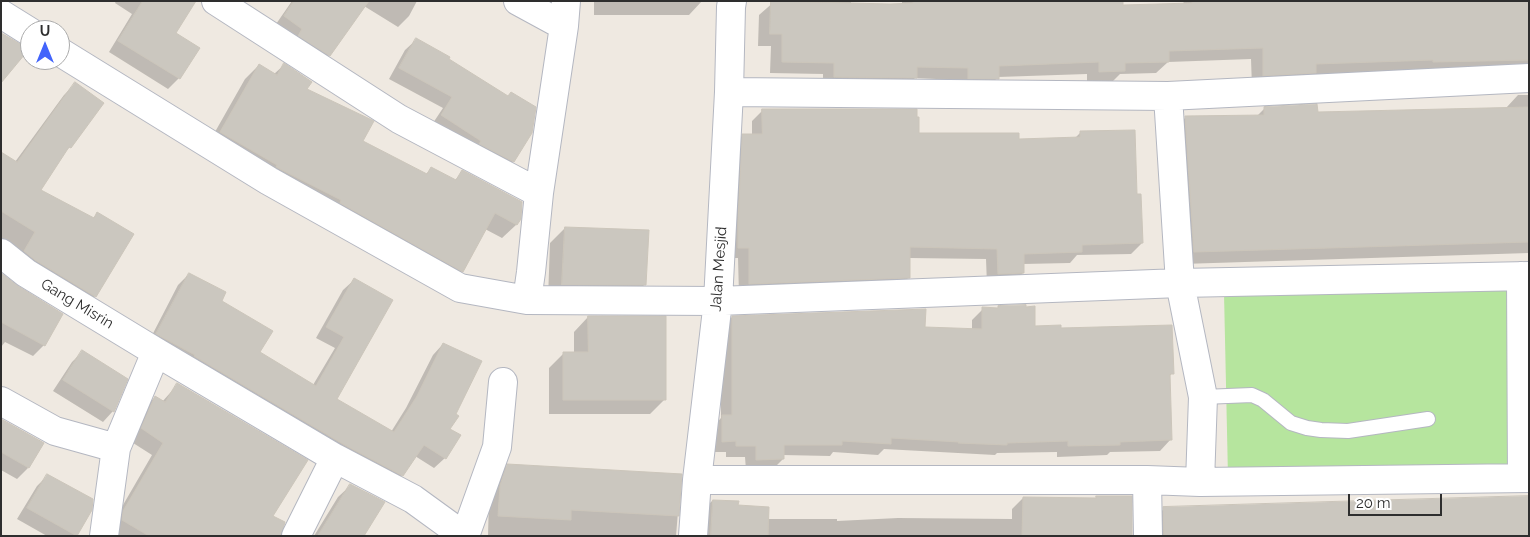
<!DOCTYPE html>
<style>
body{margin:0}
#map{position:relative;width:1530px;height:537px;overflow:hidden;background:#efe9e1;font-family:Raleway,sans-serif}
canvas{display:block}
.frame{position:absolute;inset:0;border:2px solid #2e2e2e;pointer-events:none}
.north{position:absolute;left:20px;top:20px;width:50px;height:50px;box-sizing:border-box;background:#fff;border:1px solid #ababab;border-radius:50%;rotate:0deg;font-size:14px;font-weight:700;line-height:20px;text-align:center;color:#2e2e2e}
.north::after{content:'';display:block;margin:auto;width:18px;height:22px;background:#4264fb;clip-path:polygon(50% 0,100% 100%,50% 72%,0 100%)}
.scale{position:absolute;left:1348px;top:494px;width:94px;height:22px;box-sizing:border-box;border:2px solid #2e2e2e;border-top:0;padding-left:6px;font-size:15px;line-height:18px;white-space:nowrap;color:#2e2e2e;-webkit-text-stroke:4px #fff;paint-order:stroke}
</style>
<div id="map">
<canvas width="1530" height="537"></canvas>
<div class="frame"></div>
<div class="north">U</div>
<div class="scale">20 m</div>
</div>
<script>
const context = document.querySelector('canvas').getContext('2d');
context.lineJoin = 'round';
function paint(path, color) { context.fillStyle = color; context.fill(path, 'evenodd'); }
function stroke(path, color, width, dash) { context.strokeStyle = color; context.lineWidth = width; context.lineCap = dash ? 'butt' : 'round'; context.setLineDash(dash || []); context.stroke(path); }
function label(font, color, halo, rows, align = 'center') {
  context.font = font + ' Raleway,sans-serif'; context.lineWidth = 5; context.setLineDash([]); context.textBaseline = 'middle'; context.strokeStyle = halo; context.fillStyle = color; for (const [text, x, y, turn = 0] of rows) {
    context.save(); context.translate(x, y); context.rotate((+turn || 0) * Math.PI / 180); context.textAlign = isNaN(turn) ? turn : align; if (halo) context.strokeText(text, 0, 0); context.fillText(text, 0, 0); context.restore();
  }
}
paint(new Path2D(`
 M 1509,288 L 1512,472 L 1228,477 L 1224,293 Z`), '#b6e59e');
paint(new Path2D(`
 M 116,1 L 195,1 L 174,34 L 179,78 L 168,89 L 109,52 L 132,14 L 115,3 Z
 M 292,1 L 417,1 L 409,16 L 398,27 L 364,6 L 329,55 L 319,66 L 274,27 Z
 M 594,1 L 702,1 L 689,15 L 594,15 Z
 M 775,1 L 851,1 L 851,4 L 902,4 L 902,1 L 1091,1 L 1122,6 L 1182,4 L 1185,1 L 1529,1 L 1529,80 L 1422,71 L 1313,75 L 1303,84 L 1252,87 L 1251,59 L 1168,62 L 1156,73 L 1120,74 L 1112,82 L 1087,83 L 1087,74 L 998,77 L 986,90 L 957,90 L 957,80 L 915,78 L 904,90 L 823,89 L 823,74 L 770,73 L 771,46 L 758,46 L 759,15 Z
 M 416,40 L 507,97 L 513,161 L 503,172 L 431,126 L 443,108 L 389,79 L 405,50 Z
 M 259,65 L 274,74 L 284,65 L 305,89 L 362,142 L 425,175 L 432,168 L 454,181 L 463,172 L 519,218 L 516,225 L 502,238 L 485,229 L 462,271 L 448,284 L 207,146 L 245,79 Z
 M 75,84 L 70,147 L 62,154 L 39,190 L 92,219 L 97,214 L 132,235 L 95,296 L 84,308 L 1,253 L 1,153 L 15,162 L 64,95 Z
 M 1518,95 L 1529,95 L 1529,253 L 1182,264 L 1174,130 L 1185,118 L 1257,116 L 1265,108 L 1316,114 L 1506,108 Z
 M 763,110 L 918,134 L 1018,140 L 1075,138 L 1080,133 L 1136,196 L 1142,243 L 1131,254 L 1077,255 L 1070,263 L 1023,264 L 1023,273 L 1012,284 L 987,285 L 986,259 L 909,258 L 909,277 L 898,288 L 739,295 L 738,258 L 728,258 L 732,146 L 743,135 L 752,135 L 752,121 Z
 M 565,228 L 645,284 L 631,299 L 548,299 L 550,243 Z
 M 189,274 L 220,301 L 258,353 L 313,385 L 335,348 L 316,338 L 343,290 L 354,280 L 335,399 L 391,432 L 406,408 L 433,355 L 443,344 L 449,429 L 445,458 L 434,468 L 415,456 L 402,475 L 391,486 L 147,345 L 178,285 Z
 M 1,275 L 44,345 L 33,356 L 5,342 L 1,347 Z
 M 999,307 L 1034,327 L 1059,329 L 1172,373 L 1169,377 L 1171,439 L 1160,451 L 1110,452 L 1107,455 L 1057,457 L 1057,452 L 997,453 L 995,455 L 884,449 L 878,455 L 833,452 L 830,456 L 783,455 L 783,459 L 772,470 L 746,470 L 745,457 L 726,457 L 726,452 L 712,452 L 712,428 L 721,418 L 721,328 L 732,317 L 972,330 L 972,320 L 983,309 L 997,309 Z
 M 588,317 L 665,399 L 650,414 L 549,414 L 549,368 L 563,354 L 574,354 L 574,332 Z
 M 82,352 L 113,411 L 103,422 L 53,391 L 72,362 Z
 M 178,384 L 271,516 L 280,536 L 116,536 L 112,524 L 152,455 L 130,441 L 143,409 L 155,397 L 162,402 Z
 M 1,420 L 28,468 L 17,479 L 1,470 Z
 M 508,465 L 681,475 L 676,536 L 488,536 L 489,498 L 496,477 Z
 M 48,475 L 91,510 L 76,536 L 47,536 L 17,519 L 37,486 Z
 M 351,485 L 362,536 L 314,536 L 338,497 Z
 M 1096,497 L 1131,536 L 699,536 L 700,513 L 712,501 L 737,502 L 737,506 L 768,519 L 837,519 L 837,521 L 898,518 L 1012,519 L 1012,509 L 1023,498 L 1095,499 Z
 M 1164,509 L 1529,536 L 1152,536 L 1152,520 Z`), '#0003');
const building = new Path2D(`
 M 143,1 L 196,1 L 176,33 L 200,48 L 180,79 L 118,41 Z
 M 294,1 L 369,1 L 330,56 L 298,36 L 302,29 L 284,16 Z
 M 771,1 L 890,4 L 913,3 L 913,1 L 1123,1 L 1123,5 L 1192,3 L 1192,1 L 1481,1 L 1481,2 L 1529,1 L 1529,60 L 1433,62 L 1433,60 L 1316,64 L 1316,73 L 1263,76 L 1263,48 L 1169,51 L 1169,62 L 1125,63 L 1125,71 L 1099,72 L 1099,62 L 999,66 L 999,79 L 968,79 L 968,68 L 917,67 L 917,78 L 834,77 L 834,63 L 782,62 L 782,34 L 770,34 Z
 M 1,33 L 22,45 L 30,48 L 1,83 Z
 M 416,38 L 450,57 L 449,59 L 508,96 L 511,92 L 536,107 L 532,133 L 514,162 L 479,144 L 481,141 L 441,115 L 452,97 L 399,68 Z
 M 284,63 L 312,82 L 307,89 L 374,121 L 363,141 L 427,174 L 431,167 L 456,180 L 462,170 L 522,202 L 521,219 L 517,225 L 495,213 L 463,272 L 340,203 L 341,200 L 276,167 L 277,165 L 220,132 L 259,64 L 277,75 Z
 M 75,82 L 104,103 L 71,148 L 69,147 L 41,190 L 94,218 L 97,212 L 134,234 L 96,297 L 35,260 L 24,251 L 35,232 L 1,211 L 1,152 L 17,162 Z
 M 1317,104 L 1318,112 L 1529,107 L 1529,242 L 1194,252 L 1185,116 L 1264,115 L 1264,107 Z
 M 762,109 L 917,109 L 917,117 L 919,117 L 919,133 L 1019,133 L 1019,139 L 1080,137 L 1080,131 L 1135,130 L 1137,194 L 1141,194 L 1143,243 L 1082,245 L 1082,252 L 1024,254 L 1024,273 L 998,274 L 997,249 L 910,247 L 910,278 L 749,284 L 749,248 L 738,248 L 738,223 L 742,134 L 762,134 Z
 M 565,227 L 649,230 L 646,285 L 562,285 Z
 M 1,273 L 18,286 L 63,314 L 45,346 L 1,322 Z
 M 189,273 L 226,292 L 222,301 L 273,331 L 260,352 L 316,386 L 344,337 L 326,327 L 354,278 L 393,300 L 337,399 L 394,432 L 417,396 L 443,343 L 482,361 L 456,414 L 459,416 L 450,429 L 461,435 L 446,459 L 424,445 L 403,476 L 343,444 L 194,356 L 195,355 L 156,334 Z
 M 1026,305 L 1026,307 L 1035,306 L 1035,326 L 1061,325 L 1061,328 L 1172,325 L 1174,374 L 1170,374 L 1172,440 L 1120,442 L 1120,445 L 1068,446 L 1068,441 L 1007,443 L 1007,445 L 958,443 L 959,442 L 891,438 L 891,444 L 842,441 L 842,445 L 784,445 L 784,459 L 756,460 L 756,446 L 736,446 L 736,441 L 722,442 L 722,415 L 732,415 L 732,316 L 926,309 L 925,327 L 982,329 L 982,307 L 998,308 L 998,306 Z
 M 588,316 L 666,316 L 666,400 L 563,400 L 563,352 L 588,352 Z
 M 82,350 L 128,379 L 114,412 L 63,380 Z
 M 177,383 L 308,460 L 273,516 L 285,522 L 281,536 L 149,536 L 122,520 L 123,511 L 163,443 L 141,428 L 155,396 L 165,402 Z
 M 1,419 L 44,443 L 29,468 L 1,452 Z
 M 507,464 L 682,474 L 679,516 L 571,510 L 571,520 L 498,516 L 500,486 Z
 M 47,474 L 93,499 L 92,510 L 77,536 L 27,508 Z
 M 350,484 L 385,502 L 364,536 L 318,536 Z
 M 1096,496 L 1132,496 L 1132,536 L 1022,536 L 1023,497 L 1096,498 Z
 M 1529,496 L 1529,536 L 1164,536 L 1163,507 Z
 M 713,500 L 739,501 L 738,505 L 769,507 L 768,536 L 711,536 Z`);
paint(building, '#cbc7bf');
stroke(building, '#cbc5ba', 1);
const lane = new Path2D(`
 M 1203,397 L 1252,395 L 1263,400 L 1291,423 L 1307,428 L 1321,430 L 1348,431 L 1428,419`);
const street = new Path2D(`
 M 216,1 L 399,119 L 539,193
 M 518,1 L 564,26
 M 566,1 L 564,26 L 539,193 L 531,272 L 527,300 L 718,301 L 1180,283 L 1529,276
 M 1,14 L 30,32
 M 60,52 L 269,181 L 460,288 L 527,300
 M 729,92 L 1168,96 L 1529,78
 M 1168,96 L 1180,283 L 1203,397 L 1200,482
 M 1,253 L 26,273 L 156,352 L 335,458 L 413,499 L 464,536
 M 1521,276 L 1522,478
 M 1,401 L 55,431 L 116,448
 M 697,480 L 1147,480 L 1200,482 L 1529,478
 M 1147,480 L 1148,536
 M 104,536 L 116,448 L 156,352
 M 296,536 L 335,458
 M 465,536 L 497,447 L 503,382
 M 693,536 L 697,480 L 718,301 L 729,92 L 731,7 L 732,1`);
stroke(lane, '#b4b7c1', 16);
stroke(street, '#b4b7c1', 30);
stroke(lane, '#fff', 14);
stroke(street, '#fff', 28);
label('15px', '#2e2e2e', '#fff', [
 ["Jalan Mesjid",719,269,-86],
 ["Gang Misrin",77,304,31]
]);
</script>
